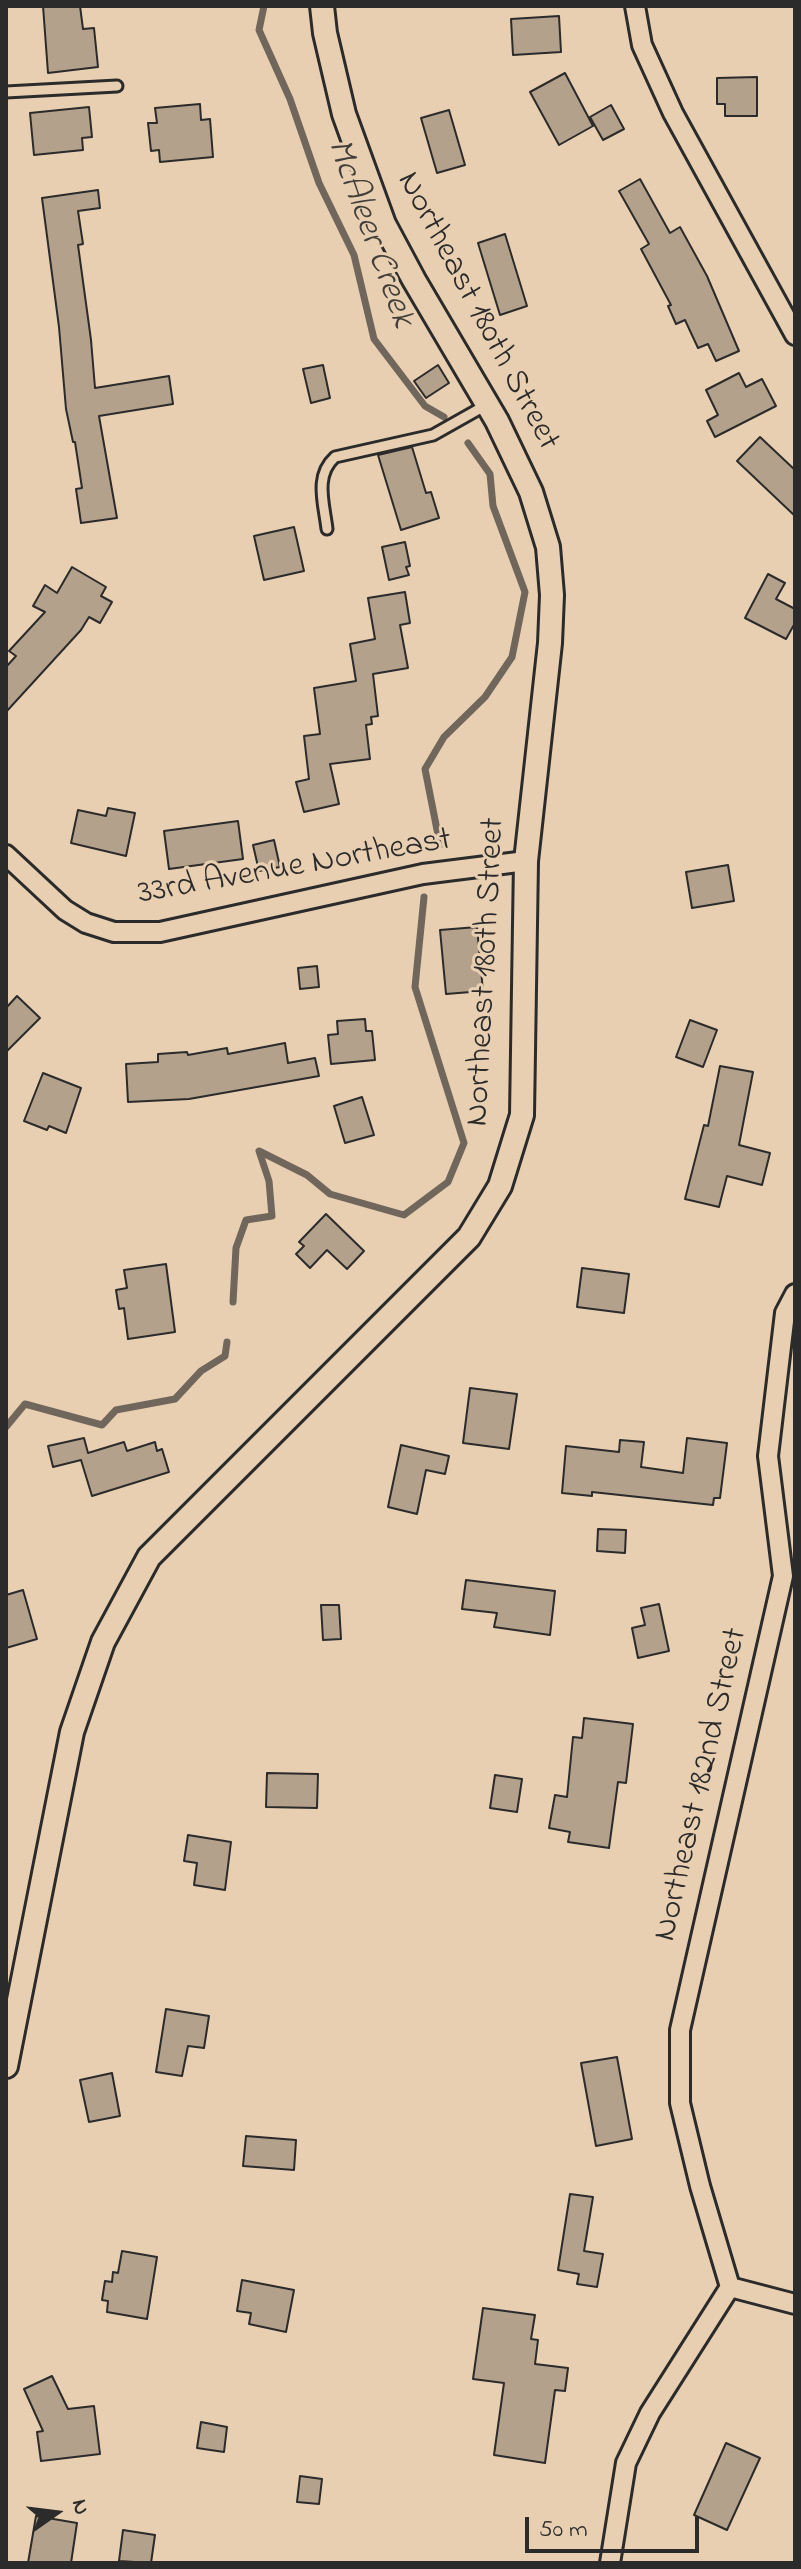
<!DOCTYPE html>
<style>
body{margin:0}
#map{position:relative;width:801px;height:2569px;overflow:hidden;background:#e9cfb1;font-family:"Indie Flower",sans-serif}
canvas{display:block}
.frame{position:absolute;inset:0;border:8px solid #2b2b2b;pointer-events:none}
.north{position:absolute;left:16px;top:2473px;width:80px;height:80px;-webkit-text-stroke:6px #e9cfb1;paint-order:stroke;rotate:76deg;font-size:22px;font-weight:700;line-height:32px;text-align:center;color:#2b2b2b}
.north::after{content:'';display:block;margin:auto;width:28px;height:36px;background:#2b2b2b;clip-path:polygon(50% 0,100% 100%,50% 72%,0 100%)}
.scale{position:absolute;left:525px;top:2517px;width:174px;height:36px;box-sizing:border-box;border:4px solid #2b2b2b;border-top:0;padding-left:10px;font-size:24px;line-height:28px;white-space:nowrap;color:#2b2b2b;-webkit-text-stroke:6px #e9cfb1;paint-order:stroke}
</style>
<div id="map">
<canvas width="801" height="2569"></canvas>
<div class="frame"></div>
<div class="north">N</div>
<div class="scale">50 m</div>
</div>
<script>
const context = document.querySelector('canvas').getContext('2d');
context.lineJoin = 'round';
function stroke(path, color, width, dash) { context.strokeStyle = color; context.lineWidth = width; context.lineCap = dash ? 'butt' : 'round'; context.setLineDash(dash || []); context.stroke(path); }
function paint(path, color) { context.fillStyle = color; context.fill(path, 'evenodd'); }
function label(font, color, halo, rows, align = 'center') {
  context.font = font + ' "Indie Flower",sans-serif'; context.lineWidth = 6; context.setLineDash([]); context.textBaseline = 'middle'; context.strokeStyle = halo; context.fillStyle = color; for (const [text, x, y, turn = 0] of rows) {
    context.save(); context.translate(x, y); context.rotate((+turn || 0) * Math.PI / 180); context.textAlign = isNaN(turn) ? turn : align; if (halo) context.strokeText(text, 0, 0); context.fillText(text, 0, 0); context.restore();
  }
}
stroke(new Path2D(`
 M 264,6 L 259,30 L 290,99 L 319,183 L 354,255 L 374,339 L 425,406 L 444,417
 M 440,845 L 425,769 L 444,737 L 485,697 L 512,657 L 525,592 L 493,506 L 490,474 L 468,443
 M 233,1302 L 236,1248 L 246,1220 L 272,1216 L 269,1181 L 259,1151 L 307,1175 L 330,1194 L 404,1215 L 448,1182 L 464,1143 L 415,987 L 424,897
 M 6,1427 L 25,1404 L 102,1425 L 116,1410 L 175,1399 L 201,1371 L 225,1356 L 227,1342`), '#70665c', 7);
const building = new Path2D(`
 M 43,6 L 80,6 L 83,29 L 94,28 L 98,67 L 48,73 Z
 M 559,16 L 561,52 L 513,55 L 511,19 Z
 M 565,73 L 593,126 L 559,145 L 530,92 Z
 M 757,77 L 757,116 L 725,116 L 725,104 L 717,104 L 717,78 Z
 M 200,104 L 201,120 L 210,119 L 213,157 L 160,162 L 159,150 L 151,151 L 148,123 L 157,123 L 155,108 Z
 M 611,105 L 624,129 L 603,140 L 590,117 Z
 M 89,107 L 92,137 L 82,138 L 83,150 L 34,155 L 30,113 Z
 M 449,110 L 465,165 L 437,173 L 421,118 Z
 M 640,179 L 670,233 L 680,227 L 707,276 L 739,351 L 716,361 L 708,344 L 698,348 L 685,320 L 676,324 L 668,306 L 671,305 L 641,249 L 649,244 L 619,191 Z
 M 98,190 L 100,208 L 78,211 L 83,244 L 78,245 L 91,340 L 95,388 L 169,376 L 173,404 L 99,416 L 117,518 L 81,523 L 76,489 L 82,488 L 75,442 L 73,442 L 66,409 L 59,327 L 42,198 Z
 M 505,234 L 527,306 L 500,315 L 478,243 Z
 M 323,365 L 330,398 L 311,403 L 303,369 Z
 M 438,365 L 449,383 L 426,398 L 414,381 Z
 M 739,373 L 746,387 L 762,379 L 776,406 L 715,437 L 707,421 L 718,415 L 706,390 Z
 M 760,437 L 795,470 L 795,516 L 737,461 Z
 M 412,447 L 426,493 L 431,492 L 439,518 L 401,530 L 378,455 Z
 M 294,527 L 304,571 L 264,580 L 254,536 Z
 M 405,542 L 410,566 L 406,567 L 409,575 L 389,580 L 382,547 Z
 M 72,567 L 106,587 L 101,596 L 112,602 L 100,623 L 89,617 L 81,630 L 6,712 L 6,667 L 16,656 L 9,651 L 45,612 L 33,606 L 45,585 L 57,593 Z
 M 768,574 L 785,583 L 776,599 L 795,609 L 795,623 L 786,639 L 745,618 Z
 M 405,592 L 410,623 L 400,625 L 408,668 L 373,674 L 378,716 L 371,717 L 372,724 L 366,725 L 370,759 L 330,764 L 339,804 L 304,812 L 296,782 L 309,779 L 304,736 L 320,734 L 314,688 L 356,681 L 350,644 L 375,639 L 368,598 Z
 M 108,808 L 135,813 L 126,856 L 71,843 L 78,810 L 106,816 Z
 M 238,821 L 243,859 L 169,869 L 164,831 Z
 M 274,840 L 280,867 L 259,871 L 253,845 Z
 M 728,865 L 734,901 L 692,908 L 686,872 Z
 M 477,927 L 483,991 L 446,994 L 440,930 Z
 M 317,966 L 319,987 L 300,989 L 298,968 Z
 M 17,996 L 40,1018 L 6,1052 L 6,1008 Z
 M 365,1019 L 366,1031 L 372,1031 L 375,1060 L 331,1064 L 328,1035 L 338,1034 L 337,1021 Z
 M 690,1020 L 717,1030 L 703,1067 L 676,1057 Z
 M 285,1043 L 288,1063 L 315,1058 L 319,1076 L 189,1099 L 128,1102 L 126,1064 L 158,1062 L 158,1054 L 187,1052 L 188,1055 L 227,1048 L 228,1054 Z
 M 720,1066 L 753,1072 L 739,1145 L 770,1153 L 762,1185 L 727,1176 L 719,1207 L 685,1199 L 704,1125 L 708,1126 Z
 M 43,1073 L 81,1088 L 66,1133 L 49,1126 L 47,1130 L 24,1121 Z
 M 362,1097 L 374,1135 L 345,1143 L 334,1106 Z
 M 326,1214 L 364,1251 L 347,1269 L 327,1250 L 310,1268 L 296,1254 L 304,1246 L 299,1242 Z
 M 166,1264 L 175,1332 L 128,1339 L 124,1308 L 119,1309 L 116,1290 L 127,1288 L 124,1270 Z
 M 582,1268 L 629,1274 L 624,1313 L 577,1307 Z
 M 470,1388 L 517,1394 L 509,1449 L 463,1443 Z
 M 84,1438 L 88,1453 L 124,1442 L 127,1451 L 155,1442 L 157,1451 L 162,1449 L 169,1472 L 92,1496 L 81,1460 L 53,1467 L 48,1446 Z
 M 687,1438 L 727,1443 L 720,1498 L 714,1498 L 713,1505 L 592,1492 L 592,1496 L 562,1493 L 566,1446 L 619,1452 L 620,1440 L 644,1442 L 641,1467 L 683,1473 Z
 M 401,1445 L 449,1456 L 445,1474 L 426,1470 L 417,1514 L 388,1507 Z
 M 598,1529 L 626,1530 L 625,1553 L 597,1551 Z
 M 466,1580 L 555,1591 L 550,1635 L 494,1627 L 497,1613 L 462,1609 Z
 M 23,1590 L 37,1639 L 6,1648 L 6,1595 Z
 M 659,1604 L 669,1651 L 638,1658 L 632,1628 L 645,1625 L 641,1608 Z
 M 321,1605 L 339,1605 L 341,1639 L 323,1640 Z
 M 584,1718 L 633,1724 L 626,1783 L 618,1782 L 609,1848 L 568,1842 L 570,1832 L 549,1828 L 555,1795 L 567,1797 L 573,1737 L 582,1738 Z
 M 267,1773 L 318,1774 L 317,1808 L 266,1807 Z
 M 495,1775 L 522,1779 L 517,1812 L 490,1808 Z
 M 188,1835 L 231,1842 L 225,1890 L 194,1885 L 197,1863 L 184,1861 Z
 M 166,2009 L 209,2016 L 204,2048 L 188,2046 L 182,2076 L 156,2072 Z
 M 617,2057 L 632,2139 L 596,2146 L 581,2063 Z
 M 112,2073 L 120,2116 L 89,2122 L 80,2080 Z
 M 246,2136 L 296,2140 L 294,2170 L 243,2166 Z
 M 570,2194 L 593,2197 L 584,2251 L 603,2254 L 597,2287 L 577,2284 L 579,2274 L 558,2270 Z
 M 122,2251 L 157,2257 L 147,2319 L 107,2312 L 108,2301 L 102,2300 L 105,2281 L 112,2282 L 113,2272 L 118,2273 Z
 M 242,2280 L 294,2290 L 286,2332 L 249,2324 L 251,2313 L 237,2311 Z
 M 483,2308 L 535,2315 L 531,2339 L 538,2340 L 535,2364 L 568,2368 L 565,2391 L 555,2390 L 545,2463 L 494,2455 L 504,2383 L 473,2379 Z
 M 52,2376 L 68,2409 L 94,2406 L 100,2454 L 41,2461 L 37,2432 L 43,2431 L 24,2389 Z
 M 201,2422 L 227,2427 L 224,2452 L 197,2448 Z
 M 726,2443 L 760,2458 L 727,2530 L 694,2515 Z
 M 300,2476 L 322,2479 L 319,2504 L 297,2502 Z
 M 36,2516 L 77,2523 L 71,2563 L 28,2563 Z
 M 123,2530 L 155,2535 L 151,2563 L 119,2561 Z`);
paint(building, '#b4a18c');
stroke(building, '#2b2b2b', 2);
const service = new Path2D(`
 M 6,92 L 117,86
 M 327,529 C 324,503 314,476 335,457 L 433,435 L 488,404`);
const minor = new Path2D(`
 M 635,6 L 642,45 L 673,113 L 795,335
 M 6,855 L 65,910 L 86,923 L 114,932 L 160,932 L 423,874 L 526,861
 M 730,2287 L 700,2186 L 680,2103 L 680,2030 L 783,1576 L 768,1456 L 785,1313 L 795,1294
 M 730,2287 L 795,2304
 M 610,2563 L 626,2463 L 650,2413 L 730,2287`);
const tertiary = new Path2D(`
 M 6,2066 L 72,1732 L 103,1642 L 149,1557 L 469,1237 L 500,1186 L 522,1115 L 526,861 L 550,643 L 552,595 L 548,547 L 531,492 L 497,421 L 414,280 L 384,224 L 344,114 L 325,33 L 322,6`);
stroke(service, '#2b2b2b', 15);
stroke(minor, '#2b2b2b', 24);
stroke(tertiary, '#2b2b2b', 28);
stroke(service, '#e9cfb1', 9);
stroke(minor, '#e9cfb1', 18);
stroke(tertiary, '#e9cfb1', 22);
label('34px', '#2b2b2b', '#e9cfb1', [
 ["Northeast 180th Street",476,312,62],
 ["33rd Avenue Northeast",295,869,-10],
 ["Northeast 180th Street",488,972,-87],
 ["Northeast 182nd Street",703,1785,-77]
]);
label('italic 36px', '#423f3b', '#e9cfb1', [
 ["McAleer Creek",368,234,70]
]);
</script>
